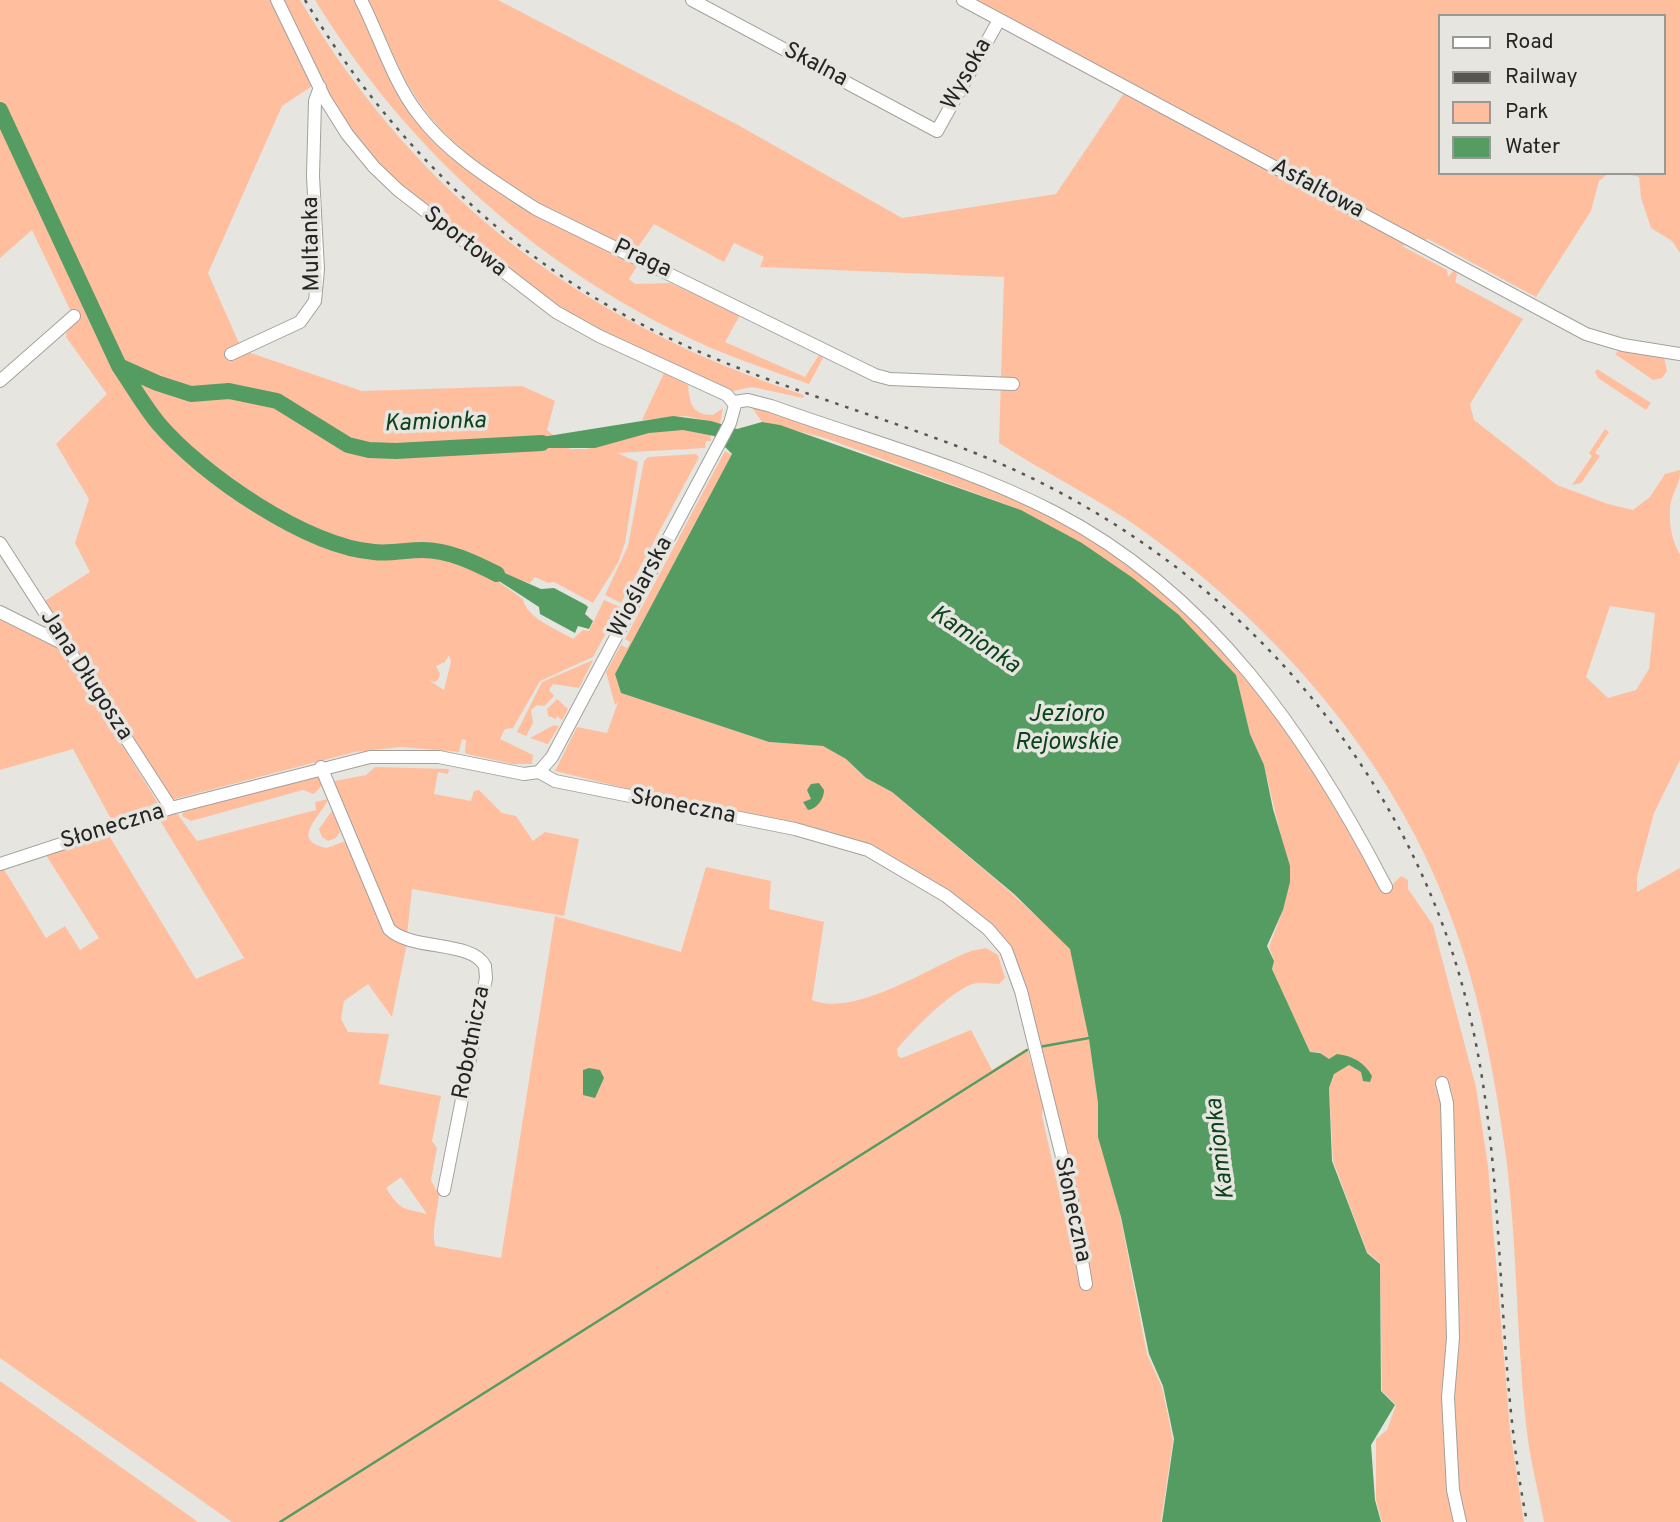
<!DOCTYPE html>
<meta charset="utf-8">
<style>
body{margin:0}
#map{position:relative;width:1680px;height:1522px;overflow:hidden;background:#e6e5e0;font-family:Overpass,sans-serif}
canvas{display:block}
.legend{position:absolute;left:1438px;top:14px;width:228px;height:161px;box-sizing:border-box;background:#e6e5e0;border:2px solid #989894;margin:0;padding:9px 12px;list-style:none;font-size:21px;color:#242422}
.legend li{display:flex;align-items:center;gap:14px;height:35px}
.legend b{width:35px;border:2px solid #989894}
</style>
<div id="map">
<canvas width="1680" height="1522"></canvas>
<ul class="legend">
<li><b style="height:9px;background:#fff"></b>Road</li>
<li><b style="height:9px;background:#565653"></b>Railway</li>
<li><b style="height:19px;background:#ffbf9f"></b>Park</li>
<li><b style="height:19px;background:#559c63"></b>Water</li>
</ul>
</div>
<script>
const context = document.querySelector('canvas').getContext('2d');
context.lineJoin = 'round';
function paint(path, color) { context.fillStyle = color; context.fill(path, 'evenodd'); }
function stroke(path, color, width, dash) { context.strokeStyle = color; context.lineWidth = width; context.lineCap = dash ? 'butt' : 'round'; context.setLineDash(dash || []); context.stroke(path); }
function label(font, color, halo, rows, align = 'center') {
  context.font = font + ' Overpass,sans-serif'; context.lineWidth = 7; context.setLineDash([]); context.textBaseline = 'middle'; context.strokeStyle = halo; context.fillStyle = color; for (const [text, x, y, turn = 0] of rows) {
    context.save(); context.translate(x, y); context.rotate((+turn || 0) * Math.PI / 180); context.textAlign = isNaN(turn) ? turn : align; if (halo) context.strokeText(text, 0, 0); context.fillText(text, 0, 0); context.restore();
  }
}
paint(new Path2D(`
 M 0,0 L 271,0 L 312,86 L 282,106 L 208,273 L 242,350 L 362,391 L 522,386 L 555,401 L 547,430 L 570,449 L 587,449 L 663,428 L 710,432 L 711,441 L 706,441 L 705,448 L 617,453 L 638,462 L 625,543 L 618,563 L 593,603 L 554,582 L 548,583 L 535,577 L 530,583 L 479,568 L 523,599 C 526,618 557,629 573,639 L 583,630 L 589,631 L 604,600 L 620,607 L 593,657 L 540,681 L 513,728 L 505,729 L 500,739 L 533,755 L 532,764 L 513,764 L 467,754 L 465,753 L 466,740 L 462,739 L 459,752 L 401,747 L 355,752 L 171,800 L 40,604 L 90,572 L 75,543 L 89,499 L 56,444 L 107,394 L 66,337 L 67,328 L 75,320 L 32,230 L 0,258 ZM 449,655 L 451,662 L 444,690 L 427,679 L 434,682 L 438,680 L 440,674 L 436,666 L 445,662 Z
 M 281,0 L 300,0 C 420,201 583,322 804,395 L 803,398 L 752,387 L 734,391 L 591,326 L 537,294 L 445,222 L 450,216 L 435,205 L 431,210 L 385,171 L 339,116 Z
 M 315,0 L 357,0 L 395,80 L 470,170 L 639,263 L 629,279 L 635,284 L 670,283 L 740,315 L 725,342 L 805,377 L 819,355 L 823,358 L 809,384 C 776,372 741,361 709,347 C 545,274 409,153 315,0 Z
 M 367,0 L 498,0 L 738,125 L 902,218 L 1056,194 L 1126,90 L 960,0 L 1680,0 L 1680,253 L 1672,241 L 1651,228 L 1641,198 L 1639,177 L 1622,173 L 1664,173 L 1664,16 L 1440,16 L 1440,173 L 1609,173 L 1599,181 L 1591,211 L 1536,297 L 1428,239 L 1402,246 L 1447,270 L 1448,277 L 1455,269 L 1457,275 L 1455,282 L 1523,319 L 1470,404 L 1474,420 L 1557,485 L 1608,504 L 1633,510 L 1650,497 L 1665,474 L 1680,470 C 1680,482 1676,487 1672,498 C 1667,513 1671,541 1680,554 L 1680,760 L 1654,813 L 1637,877 L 1637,892 L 1680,868 L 1680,1522 L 1544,1522 C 1539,1495 1532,1467 1528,1440 C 1516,1346 1518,1250 1506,1157 C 1496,1084 1483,1012 1460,942 C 1405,773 1285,633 1142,530 C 1099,499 1045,473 999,443 L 1004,277 L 760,267 L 764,257 L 734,243 L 724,262 L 654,224 L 636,250 C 561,217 485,182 431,118 C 403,84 386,39 367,0 ZM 1610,606 L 1655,613 L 1649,669 L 1636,690 L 1608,698 L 1586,677 Z
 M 1620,350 L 1664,357 L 1667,371 L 1662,378 L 1653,380 L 1615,354 Z
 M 1597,369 L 1651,403 L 1646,410 L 1598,378 L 1595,372 Z
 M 664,373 L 688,385 C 690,403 691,415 713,415 L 723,408 L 720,424 L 686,416 L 642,420 Z
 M 751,406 L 1008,494 L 1088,535 L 1185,609 L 1289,726 L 1388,889 L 1401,876 L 1408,880 L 1408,889 L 1433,925 L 1476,1087 L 1488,1166 L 1510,1430 L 1524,1522 L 1382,1522 L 1376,1500 L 1376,1439 L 1387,1430 L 1396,1405 L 1382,1391 L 1380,1263 L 1367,1252 L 1333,1161 L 1329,1088 L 1334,1075 L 1320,1052 L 1310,1052 L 1272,969 L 1274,960 L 1269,947 L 1283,910 L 1290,874 L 1264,765 L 1250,734 L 1236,675 L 1179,615 L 1133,578 L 1082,543 L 1021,510 L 825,438 L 762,422 Z
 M 1605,429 L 1609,432 L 1595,453 L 1600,456 L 1581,483 L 1572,485 L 1592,456 L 1589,453 Z
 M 725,451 L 732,455 L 615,674 L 621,693 L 769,742 L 823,746 L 846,759 L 866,778 L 892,792 L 1008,890 L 1070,947 L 1084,1002 L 1098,1103 L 1098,1135 L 1118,1204 L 1147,1354 L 1162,1387 L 1173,1440 L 1161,1522 L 232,1522 L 0,1358 L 0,863 L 46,938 L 65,926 L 80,950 L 99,938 L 42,849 L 105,829 L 196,979 L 244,958 L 156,814 L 174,809 L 197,841 L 316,810 L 315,802 L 328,799 C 324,814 287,840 327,848 L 345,841 L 377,916 L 385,929 L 407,943 L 392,1017 L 368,984 L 344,1001 L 341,1019 L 348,1032 L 389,1034 L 379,1084 L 441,1096 L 432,1141 L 437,1148 L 431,1180 L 436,1190 L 439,1190 C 439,1209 431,1228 435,1246 L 501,1258 L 555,916 L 681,952 L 706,867 L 771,881 L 769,909 L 824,922 L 812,1000 C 855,1018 929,967 971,951 L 986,948 L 998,955 L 1005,978 L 999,984 C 992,984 984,982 977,983 C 955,986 911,1032 897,1049 L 898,1056 L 902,1058 L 971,1030 L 992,1070 L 1027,1048 L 1043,1106 L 1042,1116 L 1065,1218 L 1077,1214 L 1011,951 L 870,846 L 831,832 L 694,805 L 555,771 L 577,727 L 607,733 L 618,702 L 615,705 L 606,672 L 621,645 L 627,648 L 630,642 L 625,639 ZM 401,1177 L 427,1214 C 403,1208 401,1211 386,1188 Z
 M 696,454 L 699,457 L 621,603 L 605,595 L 628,546 L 644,461 L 648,457 Z
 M 0,617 L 61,647 L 158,803 L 111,819 L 73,749 L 0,770 Z
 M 593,660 L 579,688 L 553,684 L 549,690 L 554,696 L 544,706 L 537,705 L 531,710 L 533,723 L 526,736 L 517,732 L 542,682 Z
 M 557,699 L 568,709 L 562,720 L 557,716 L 556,719 L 548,716 L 547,709 Z
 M 554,725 L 559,726 L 548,744 L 530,738 Z
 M 375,767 L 449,769 L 448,774 L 438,772 L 434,794 L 471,801 L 474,791 L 479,790 L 502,813 L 516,816 L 533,841 L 545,832 L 579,839 L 564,916 L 412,889 L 407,935 L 394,927 L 330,782 L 366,775 Z
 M 317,775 L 323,784 L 314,794 L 303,790 L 191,821 L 182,816 L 184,810 Z
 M 333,809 L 340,832 L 336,838 L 328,841 L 322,837 L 319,829 Z
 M 0,1381 L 198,1522 L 0,1522 Z`), '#ffbf9f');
paint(new Path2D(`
 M 673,416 L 711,421 L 737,429 L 762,422 L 780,425 L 1021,510 L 1082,543 L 1133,578 L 1179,615 L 1236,675 L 1250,734 L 1264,765 L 1273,809 L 1290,866 L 1290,882 L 1283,910 L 1267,946 L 1274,961 L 1272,969 L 1310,1052 L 1320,1053 L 1329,1059 L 1337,1054 C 1353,1056 1364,1062 1372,1076 L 1370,1082 L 1363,1081 L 1361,1072 L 1349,1065 L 1334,1074 L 1329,1088 L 1332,1161 L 1367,1253 L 1380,1264 L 1381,1391 L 1395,1405 L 1371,1445 L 1375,1500 L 1381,1522 L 1162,1522 L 1174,1439 L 1163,1386 L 1149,1354 L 1121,1217 L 1098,1137 L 1098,1103 L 1089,1039 L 1070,949 L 1014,894 L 892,792 L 866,778 L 846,759 L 823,746 L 769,742 L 621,693 L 615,674 L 732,454 L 714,436 L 683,430 L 649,433 L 595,448 L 523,448 L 523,440 Z
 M 482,563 L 541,589 L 554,588 L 586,605 L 588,607 L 585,614 L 593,621 L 589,629 L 578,626 L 575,633 L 540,614 L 539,607 L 479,568 Z
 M 819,783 L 824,790 C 824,799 817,809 808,810 L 803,802 L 811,799 L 807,790 L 811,784 Z
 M 589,1068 L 600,1070 L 604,1078 L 595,1098 L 583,1095 L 583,1070 Z`), '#559c63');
stroke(new Path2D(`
 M 1039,1047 L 1089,1038
 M 280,1522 L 1027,1050`), '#559c63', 2.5);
stroke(new Path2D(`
 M 0,110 L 119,366 L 157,383 L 191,394 L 229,391 L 277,401 L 348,445 L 369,450 L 396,451 L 542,443
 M 119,366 C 132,385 144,406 158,423 C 201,474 307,547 374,552 C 389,554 406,550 422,550 C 449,550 473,562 497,574`), '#559c63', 16);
const minor = new Path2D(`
 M 277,0 L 325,99 L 347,134 L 374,167 L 398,190 L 556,312 L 599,336 L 727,395 L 735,405 L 730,423 L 552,757 L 539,772
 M 361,0 C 380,37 393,82 419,115 C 450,156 495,182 536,209 L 875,375 L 890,379 L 1013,384
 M 692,0 L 937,131 L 999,20
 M 963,0 L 1586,334 L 1623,345 L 1680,354
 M 231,354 L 300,322 L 315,301 L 318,269 L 313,176 L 315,101 L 320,87
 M 0,381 L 74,316
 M 734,402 L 748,400 L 771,406 C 865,440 965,466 1054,512 C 1209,592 1308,736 1386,887
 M 0,543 L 171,808
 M 0,612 L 62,643
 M 321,767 L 389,929 C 411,951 472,940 485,966 L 486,978 L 444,1190
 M 539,772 L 555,781 L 795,829 L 868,850 L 946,896 L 988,929 L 1006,950 L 1021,991 L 1069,1185 L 1086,1284
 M 0,864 L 171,808 L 370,757 L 439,757 L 524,774 L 539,772
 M 1442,1083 L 1447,1103 L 1453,1338 L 1448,1397 L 1453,1490 L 1460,1522`);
stroke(minor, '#a2a19c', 14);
stroke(minor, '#fff', 12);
stroke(new Path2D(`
 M 305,0 C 384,132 492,242 628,317 C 737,377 860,408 975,453 C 1188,538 1361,707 1442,923 C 1516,1118 1487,1322 1527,1522`), '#565653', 2.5, [3.5, 7]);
label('23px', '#242422', '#e6e5e0', [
 ["Skalna",815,66,28],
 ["Wysoka",968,75,-61],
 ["Asfaltowa",1317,190,28],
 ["Sportowa",464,243,38],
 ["Multanka",313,244,-91],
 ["Praga",642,260,25],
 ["Wioślarska",642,588,-62],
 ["Jana Długosza",85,676,57],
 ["Słoneczna",683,808,11],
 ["Słoneczna",113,828,-17],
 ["Robotnicza",473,1043,-79],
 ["Słoneczna",1071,1210,78]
]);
label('italic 24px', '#0c421c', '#e6e5e0', [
 ["Kamionka",435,424,-2],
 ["Kamionka",974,641,34],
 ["Jezioro",1066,716],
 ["Rejowskie",1066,744],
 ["Kamionka",1222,1149,-97]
]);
</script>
